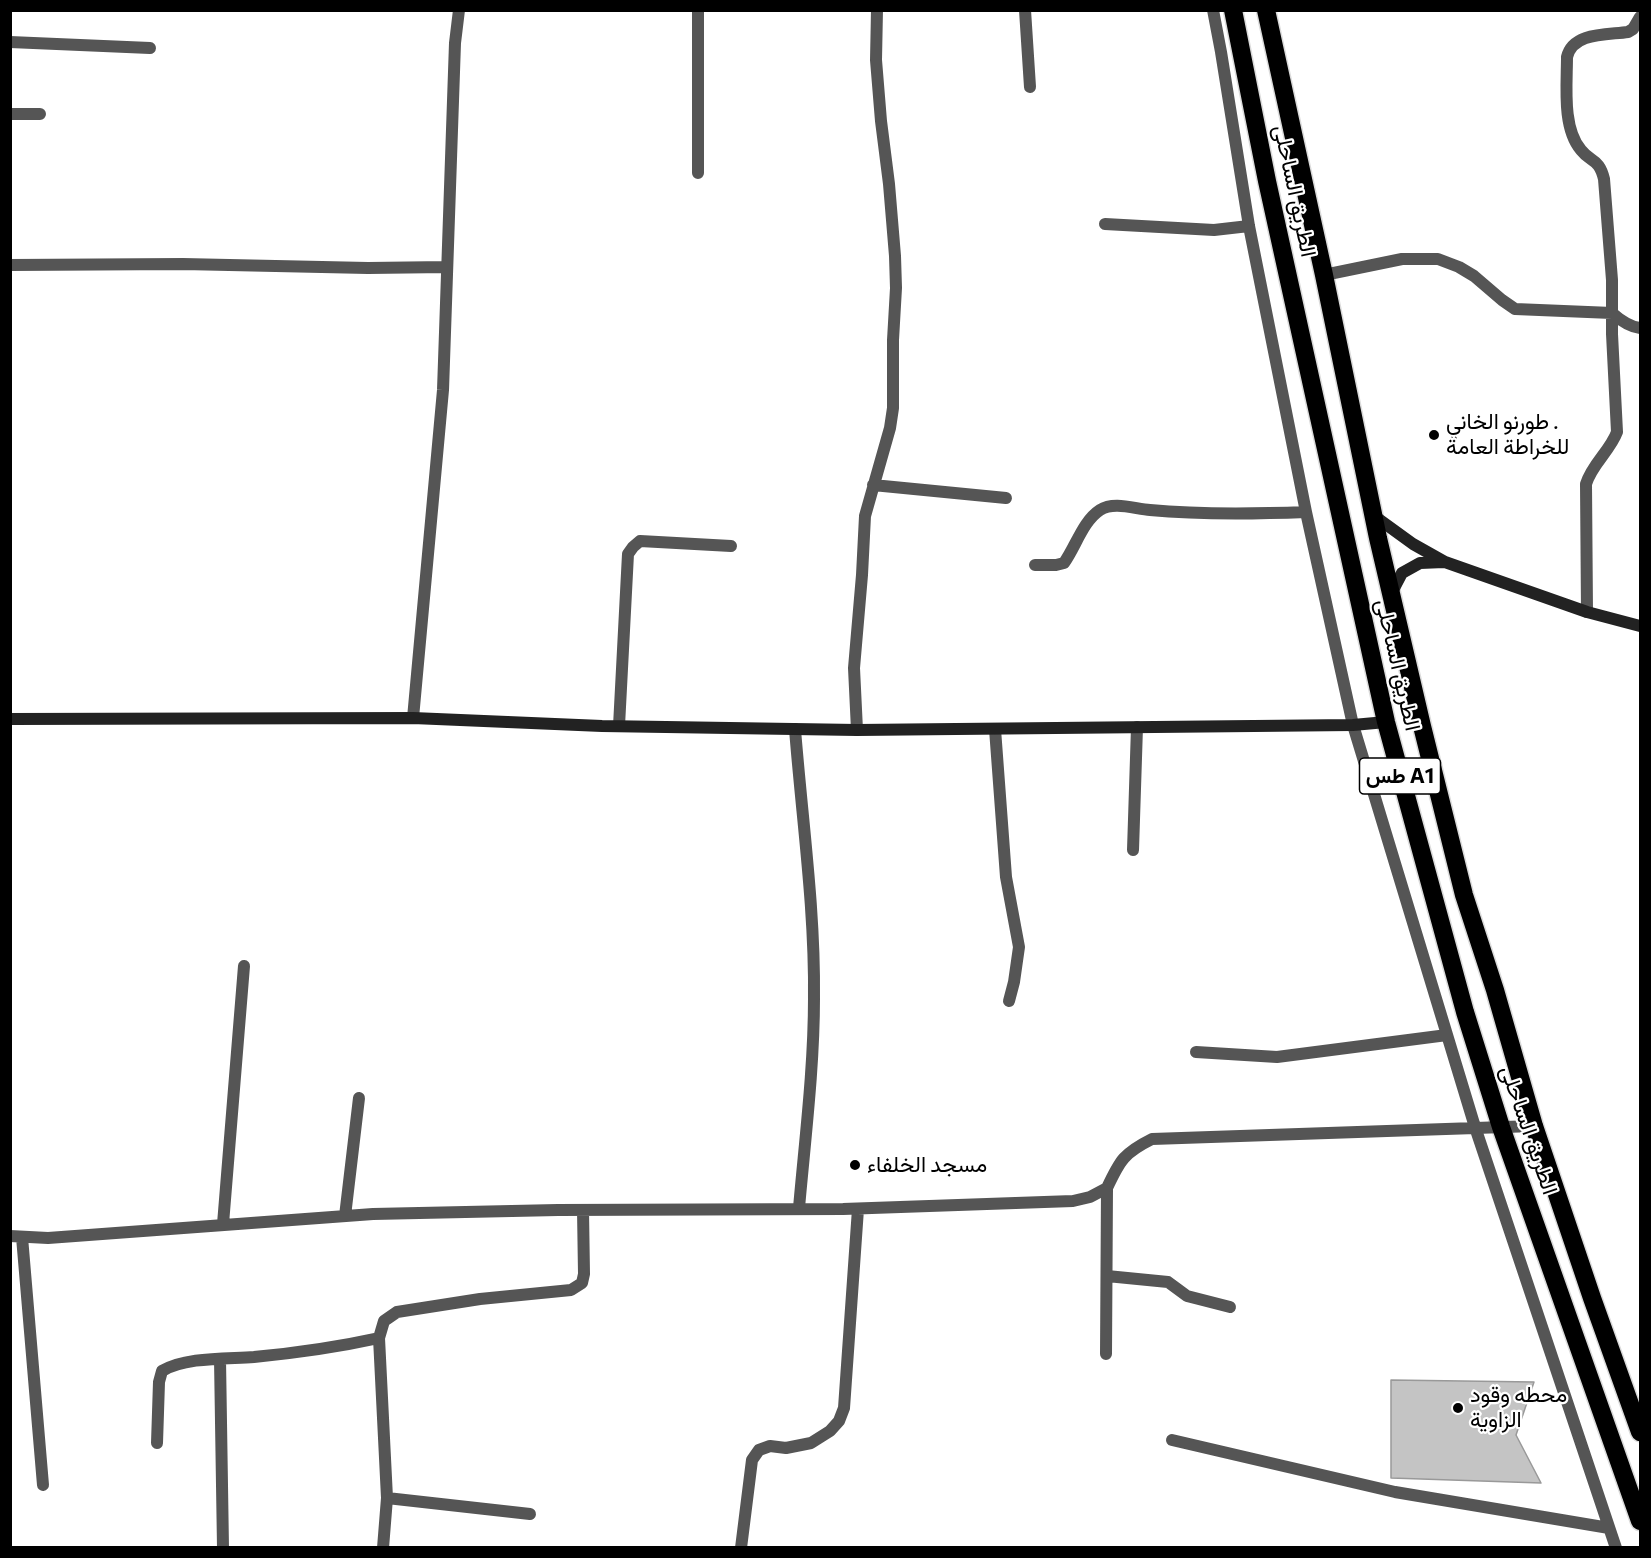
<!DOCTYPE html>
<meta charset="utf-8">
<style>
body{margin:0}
#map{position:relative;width:1651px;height:1558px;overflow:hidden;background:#fff;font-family:Commissioner,sans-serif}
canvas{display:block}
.frame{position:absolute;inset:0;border:12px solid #000;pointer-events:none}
</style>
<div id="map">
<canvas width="1651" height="1558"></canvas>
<div class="frame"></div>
</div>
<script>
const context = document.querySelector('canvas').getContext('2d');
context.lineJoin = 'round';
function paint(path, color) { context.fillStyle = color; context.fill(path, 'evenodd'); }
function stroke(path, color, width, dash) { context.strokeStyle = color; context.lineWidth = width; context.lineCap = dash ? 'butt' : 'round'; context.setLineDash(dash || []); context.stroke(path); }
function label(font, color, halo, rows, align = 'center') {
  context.font = font + ' Commissioner,Vazirmatn,sans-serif'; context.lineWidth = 4.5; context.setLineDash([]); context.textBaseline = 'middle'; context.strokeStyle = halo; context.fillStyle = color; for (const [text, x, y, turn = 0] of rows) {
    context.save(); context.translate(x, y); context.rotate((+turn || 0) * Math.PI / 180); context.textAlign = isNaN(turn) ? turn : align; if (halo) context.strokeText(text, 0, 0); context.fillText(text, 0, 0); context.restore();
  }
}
const building = new Path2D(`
 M 1391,1380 L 1534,1382 L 1516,1435 L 1541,1483 L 1391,1478 Z`);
paint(building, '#c4c4c4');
stroke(building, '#999', 1.5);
const highway = new Path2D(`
 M 1233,10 L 1267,181 L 1386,722 L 1465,1012 L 1501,1127 L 1640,1521
 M 1266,10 L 1324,275 L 1378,538 L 1422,726 L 1464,895 L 1495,990 L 1534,1126 L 1592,1298 L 1640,1432`);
stroke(highway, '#dbdbdb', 21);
stroke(new Path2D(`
 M 698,10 L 698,173
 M 1025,10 L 1030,87
 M 1213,10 L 1221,52 L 1249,226 L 1306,512 L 1353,725 L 1475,1127 L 1616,1548
 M 10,42 L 150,48
 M 10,114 L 40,114
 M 1105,224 L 1214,230 L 1249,226
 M 10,265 L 183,264 L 368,268 L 447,267
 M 1324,275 L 1402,259 L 1438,259 L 1459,267 L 1474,276 L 1502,300 L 1515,309 L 1612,313 C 1620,320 1630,327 1640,328
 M 873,485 L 1006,498
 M 1035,565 L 1056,565 L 1064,563 C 1076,546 1083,521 1100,510 C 1114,501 1135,509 1150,510 C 1202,515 1254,514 1306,512
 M 1587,612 L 1586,484 C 1592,464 1610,451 1617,432 L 1612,334 L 1612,280 L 1604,179 C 1599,158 1591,163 1581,150 C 1562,128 1567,85 1567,57 C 1573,32 1607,35 1628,32 L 1633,29 L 1640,17
 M 413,718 L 443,390 L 455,43 L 459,10
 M 619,726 L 628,554 L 633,547 L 640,541 L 731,546
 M 795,729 C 802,819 815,908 814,998 C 814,1068 805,1139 799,1208
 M 995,729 L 1006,877 L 1019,947 L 1014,982 L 1009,1001
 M 857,730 L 854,668 L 862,575 L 865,516 L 890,428 L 893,408 L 893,340 L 896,288 L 895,256 L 889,184 L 881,121 L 876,60 L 877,10
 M 1133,850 L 1137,727
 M 1196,1052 L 1277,1057 L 1447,1035
 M 345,1216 L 359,1098
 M 223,1224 L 244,966
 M 10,1236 L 48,1238 L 373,1214 L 558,1210 L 843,1209 L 1073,1201 L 1090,1197 L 1107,1188
 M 22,1237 L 43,1485
 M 1107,1276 L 1168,1282 L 1187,1296 L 1230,1307
 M 1106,1354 L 1107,1188 C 1120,1160 1124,1153 1152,1139 L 1534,1126
 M 220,1359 L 223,1548
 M 1172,1440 L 1395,1492 L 1609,1528
 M 157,1443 L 159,1382 L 162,1371 C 185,1357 226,1359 254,1357 C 296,1353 338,1347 379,1338
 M 387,1498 L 530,1514
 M 383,1548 L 387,1498 L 379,1338 L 384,1321 L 397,1312 L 480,1299 L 571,1290 L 582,1283 L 584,1274 L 583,1210
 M 741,1548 L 752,1460 L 759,1450 L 770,1446 L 786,1448 L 811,1443 L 830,1431 L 839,1421 L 844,1408 L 858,1209`), '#555', 12);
stroke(new Path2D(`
 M 1373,515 L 1413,544 L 1445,562 L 1587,612 L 1640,626
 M 1391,594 L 1402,573 L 1420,563 L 1444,562
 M 10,719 L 413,718 L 602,726 L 857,730 L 1353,725 L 1386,722`), '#222', 12);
stroke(highway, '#000', 18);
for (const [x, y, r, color] of [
 [1434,435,6,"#000"],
 [855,1165,6,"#000"],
 [1458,1408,6,"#000"]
]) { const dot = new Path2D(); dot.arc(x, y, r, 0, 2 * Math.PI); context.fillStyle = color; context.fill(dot); stroke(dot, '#fff', 2); }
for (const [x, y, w] of [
 [1400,776,81]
]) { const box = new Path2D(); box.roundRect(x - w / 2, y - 18, w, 36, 4.5); context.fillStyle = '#fff'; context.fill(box); stroke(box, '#000', 1.5); }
label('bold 21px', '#000', null, [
 ["طس A1",1400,776]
]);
label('22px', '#000', '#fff', [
 ["الطريق الساحلى",1295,191,78],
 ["الطريق الساحلى",1398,665,77],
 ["الطريق الساحلى",1529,1130,71]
]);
label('22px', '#000', '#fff', [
 ["طورنو الخاني .",1446,422],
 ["للخراطة العامة",1446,447],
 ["مسجد الخلفاء",867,1165],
 ["محطه وقود",1470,1395],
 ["الزاوية",1470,1420]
], 'left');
</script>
